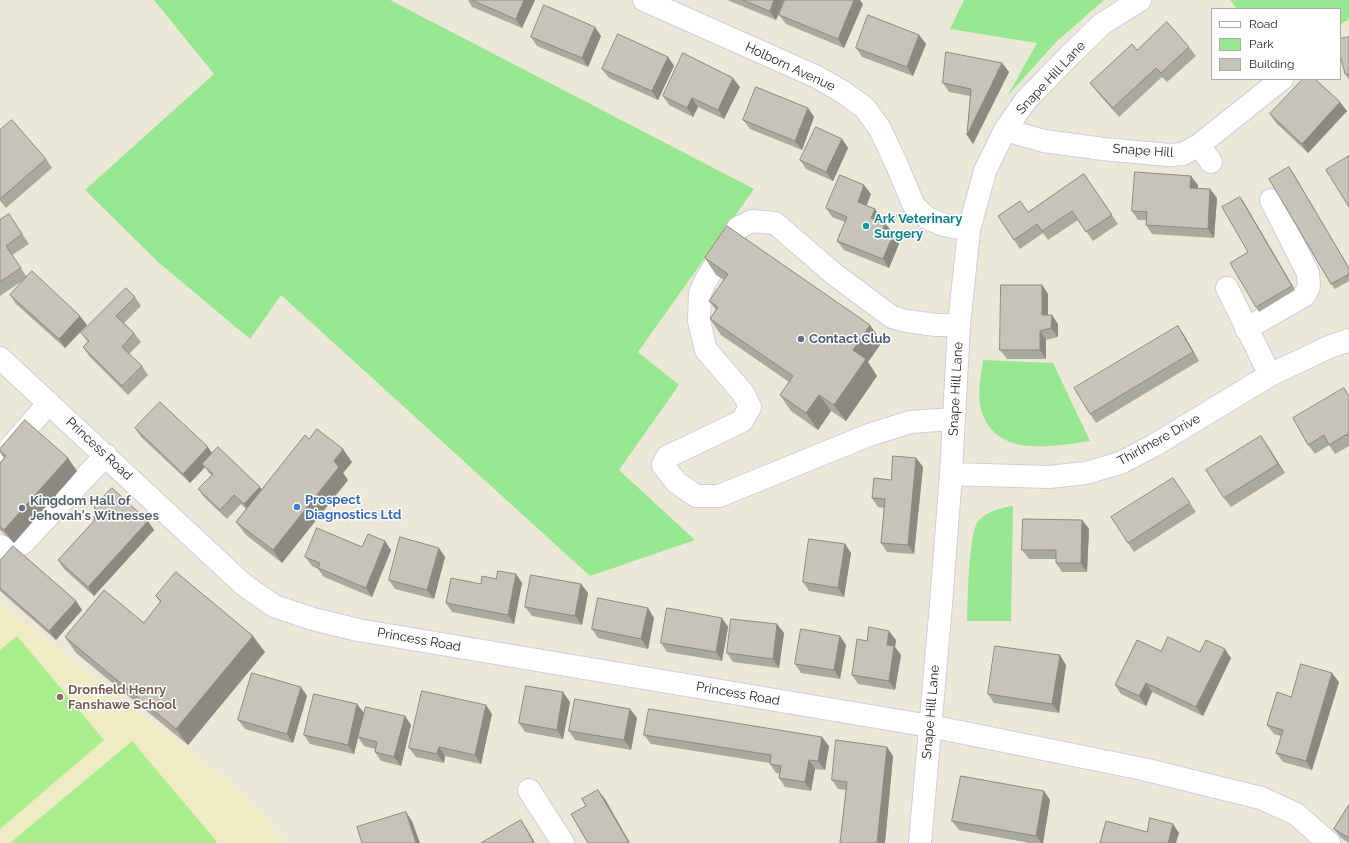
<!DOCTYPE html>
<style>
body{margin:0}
#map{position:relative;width:1349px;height:843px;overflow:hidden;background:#ebe8d8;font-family:Raleway,sans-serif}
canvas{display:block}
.legend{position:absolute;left:1211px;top:8px;width:130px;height:72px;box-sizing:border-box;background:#fff;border:1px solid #a9a9a9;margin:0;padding:5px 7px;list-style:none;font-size:12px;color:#272727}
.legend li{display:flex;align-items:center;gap:8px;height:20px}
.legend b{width:20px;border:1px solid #a9a9a9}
</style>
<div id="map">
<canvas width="1349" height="843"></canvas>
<ul class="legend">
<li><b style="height:5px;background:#fff"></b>Road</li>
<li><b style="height:11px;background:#97e690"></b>Park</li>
<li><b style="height:11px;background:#c6c4b8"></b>Building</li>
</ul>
</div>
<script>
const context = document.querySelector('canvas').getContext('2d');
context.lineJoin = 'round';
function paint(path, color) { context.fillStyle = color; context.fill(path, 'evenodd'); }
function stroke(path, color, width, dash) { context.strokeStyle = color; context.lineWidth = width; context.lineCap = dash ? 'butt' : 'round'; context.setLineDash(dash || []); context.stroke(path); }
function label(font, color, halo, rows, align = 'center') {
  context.font = font + ' Raleway,sans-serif'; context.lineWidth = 3; context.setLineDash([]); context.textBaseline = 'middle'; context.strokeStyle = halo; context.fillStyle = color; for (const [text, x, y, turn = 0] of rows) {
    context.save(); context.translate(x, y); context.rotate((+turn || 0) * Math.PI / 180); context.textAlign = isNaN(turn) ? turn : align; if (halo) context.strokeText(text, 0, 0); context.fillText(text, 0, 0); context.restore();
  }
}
paint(new Path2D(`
 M 0,603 L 241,791 L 286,843 L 0,843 Z`), '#efecc5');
paint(new Path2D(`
 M 154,0 L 390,0 L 754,189 L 638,352 L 679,385 L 619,470 L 695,540 L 590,576 L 281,295 L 250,339 L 158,262 L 85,190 L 214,74 Z
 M 964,0 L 1104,0 L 1057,41 L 1008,95 L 1037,43 L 950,29 Z
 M 1230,0 L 1349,0 L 1349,19 L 1340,25 L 1340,9 L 1237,9 Z
 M 983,360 L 1053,363 L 1090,441 C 1055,446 999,458 983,415 C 976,398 981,377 983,360 Z
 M 1013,506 L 1011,621 L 967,621 C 968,602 968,532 979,520 C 987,512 1002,507 1013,506 Z`), '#97e690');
paint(new Path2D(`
 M 17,636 L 104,740 L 0,829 L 0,650 Z
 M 132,741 L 218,843 L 10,843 Z`), '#aaee8b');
const minor = new Path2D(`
 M 644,0 L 817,77 L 843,92 L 865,108 L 880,129 L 896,163 L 914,206 L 927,218 L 944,225 L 969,230
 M 1005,130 L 1044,141 L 1103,149 L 1169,155 L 1183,154 L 1199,145 L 1282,79
 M 1199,145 L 1211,162
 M 1227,288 L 1270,375
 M 1246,329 L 1305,295 L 1309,286 L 1308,273 L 1271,200
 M 0,358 L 244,585 L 274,606 L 313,619 L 358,630 L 930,726 L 1143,769 L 1261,798 L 1296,814 L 1329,843
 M 953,419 L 910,422 L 869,435 L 719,496 L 696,496 L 676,482 L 663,465 L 667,457 L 742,421 L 750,407 L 743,393 L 706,350 L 699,321 L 700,293 L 706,280 L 738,228 L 752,221 L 775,223 L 834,274 L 892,317 L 906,321 L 936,325 L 959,325
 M 0,459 L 49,403
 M 951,474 L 1049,477 L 1086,473 L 1120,463 L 1153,446 L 1270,375 L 1329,347 L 1349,340
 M 0,546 L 10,549 L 23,543 L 106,455
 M 529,790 L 563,843
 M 920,843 L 941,604 L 951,474 L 959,325 L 969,230 L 985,171 L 1005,130 L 1026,100 L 1070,55 L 1102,24 L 1140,0`);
stroke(minor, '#cecde2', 24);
stroke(minor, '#fff', 22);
paint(new Path2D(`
 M 468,0 L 535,0 L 522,28 L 472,7 Z
 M 727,0 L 784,0 L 776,20 Z
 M 863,4 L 844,48 L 786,24 L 779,15 Z
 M 919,35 L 926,44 L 913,76 L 862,57 L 856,48 Z
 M 601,36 L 588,67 L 537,46 L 531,37 Z
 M 1349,37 L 1349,80 L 1345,74 Z
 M 1189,47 L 1196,56 L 1167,82 L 1162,77 L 1119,117 L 1097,92 L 1090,83 L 1137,50 Z
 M 668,57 L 674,66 L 658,100 L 609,78 L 602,69 Z
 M 1002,63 L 1009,72 L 973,144 L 967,135 L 970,96 L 949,92 L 943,83 Z
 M 740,87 L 724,119 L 698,107 L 693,117 L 669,105 L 663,96 Z
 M 808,108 L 814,117 L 802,150 L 750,129 L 743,120 Z
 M 1347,111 L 1308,153 L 1276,123 L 1270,114 Z
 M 0,130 L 46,159 L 52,168 L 6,208 L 0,201 Z
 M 842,139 L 848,148 L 833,181 L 806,169 L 800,160 Z
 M 1289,167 L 1349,268 L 1349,281 L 1335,289 L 1331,284 Z
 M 1084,174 L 1118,224 L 1093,241 L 1078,220 L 1048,240 L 1043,233 L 1020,249 L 998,216 L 1028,212 Z
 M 1198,185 L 1197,189 L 1210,189 L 1217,198 L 1214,238 L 1152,234 L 1146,225 L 1146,220 L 1138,220 L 1132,211 Z
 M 871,194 L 867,205 L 881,218 L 880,221 L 892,232 L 891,234 L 893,235 L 899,244 L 889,268 L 844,250 L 837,241 L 845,222 L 832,217 L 826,208 Z
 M 1243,201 L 1295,290 L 1259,312 L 1256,307 L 1248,252 Z
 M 9,214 L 29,244 L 12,255 L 27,277 L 87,325 L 65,348 L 16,304 L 10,295 L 25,279 L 0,296 L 0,220 Z
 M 705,258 L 882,342 L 868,362 L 877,376 L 846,421 L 831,411 L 818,430 L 791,411 L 780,395 L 789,382 L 721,335 L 710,319 L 716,310 L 709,301 L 724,280 L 716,275 Z
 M 1042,285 L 1048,294 L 1048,315 L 1058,324 L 1058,337 L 1046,340 L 1046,359 L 1007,359 L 1000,350 Z
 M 135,297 L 141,306 L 124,323 L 134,333 L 141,342 L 129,354 L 142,366 L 148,375 L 128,395 L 89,356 L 83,347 L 88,342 L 81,333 Z
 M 1178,326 L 1184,335 L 1199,361 L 1096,423 L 1090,414 Z
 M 1349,396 L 1349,446 L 1335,454 L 1329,445 L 1315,454 L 1308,445 Z
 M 135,428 L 212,453 L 262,490 L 309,439 L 352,462 L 343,473 L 348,480 L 282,563 L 246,535 L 236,522 L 246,509 L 241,504 L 227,519 L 205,498 L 198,489 L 212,475 L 209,473 L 205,467 L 190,483 L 141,437 Z
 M 1267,445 L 1285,473 L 1231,507 L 1224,498 Z
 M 0,449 L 77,471 L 14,543 L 0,530 L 0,463 L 4,458 L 0,452 Z
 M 916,458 L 923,467 L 914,554 L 887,552 L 881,543 L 884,508 L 878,507 L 872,498 Z
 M 1179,487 L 1196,512 L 1134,552 L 1128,543 Z
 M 1082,520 L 1089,529 L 1087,572 L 1062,572 L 1056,563 L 1056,559 L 1029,559 L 1022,550 Z
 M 148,521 L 154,530 L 94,596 L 64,569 L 58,560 Z
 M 845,544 L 851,553 L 844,597 L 809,591 L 803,582 Z
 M 362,547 L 391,550 L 372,597 L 324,577 L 318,569 L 312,566 L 305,557 Z
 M 445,557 L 434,599 L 395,589 L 389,580 Z
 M 0,561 L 76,601 L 82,610 L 56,640 L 0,591 Z
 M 516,574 L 522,583 L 514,624 L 452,612 L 446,603 L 481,584 Z
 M 581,584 L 588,593 L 582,625 L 532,616 L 525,607 Z
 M 156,596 L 265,652 L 188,745 L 76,653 L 65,637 L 144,623 L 160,602 Z
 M 648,608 L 654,618 L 648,649 L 598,638 L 592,629 Z
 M 722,618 L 728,627 L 722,661 L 667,652 L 661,643 Z
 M 784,633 L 779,668 L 733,662 L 727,653 Z
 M 840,636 L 846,645 L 840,679 L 801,673 L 795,664 Z
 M 896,640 L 895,647 L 901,655 L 895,690 L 858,684 L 852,675 L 867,641 Z
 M 1161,651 L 1200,652 L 1231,658 L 1203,716 L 1152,692 L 1146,706 L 1121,694 L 1115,685 Z
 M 1066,665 L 1059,713 L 994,703 L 988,694 Z
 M 1339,682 L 1312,770 L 1283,762 L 1276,753 L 1281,736 L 1274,734 L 1267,725 L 1291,697 Z
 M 307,696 L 293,743 L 245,729 L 238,720 Z
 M 570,702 L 563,739 L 525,732 L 519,723 Z
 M 364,713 L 354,754 L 310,744 L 304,735 Z
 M 492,714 L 481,764 L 445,756 L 444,763 L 416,757 L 409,748 Z
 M 405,716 L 411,725 L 401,766 L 381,761 L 375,752 L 375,749 L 364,746 L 358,737 Z
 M 637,718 L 631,750 L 575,740 L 569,731 Z
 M 644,735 L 829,746 L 825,770 L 815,769 L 811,791 L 785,787 L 779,778 L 780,774 L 776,773 L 770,764 L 770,763 L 651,744 Z
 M 887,747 L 893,756 L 885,843 L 840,843 L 846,790 L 838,789 L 832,780 Z
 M 1044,791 L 1050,800 L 1043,843 L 1030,843 L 959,830 L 952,821 Z
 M 1349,805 L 1349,843 L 1341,838 L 1334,829 Z`), '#aaa99e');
paint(new Path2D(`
 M 524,0 L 535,0 L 522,28 L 516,19 Z
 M 774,0 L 784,0 L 776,20 L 770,11 Z
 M 854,0 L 860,0 L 863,4 L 844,48 L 838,39 Z
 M 595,27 L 601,36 L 588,67 L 582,58 Z
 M 919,35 L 926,44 L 913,76 L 907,67 Z
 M 668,57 L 674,66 L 658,100 L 652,91 Z
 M 1002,63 L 1009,72 L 973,144 L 967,135 Z
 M 733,78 L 740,87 L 724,119 L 718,110 Z
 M 692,98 L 698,107 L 693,117 L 687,108 Z
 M 1340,102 L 1347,111 L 1308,153 L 1302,144 Z
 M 808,108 L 814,117 L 802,150 L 795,141 Z
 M 842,139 L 848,148 L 833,181 L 826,172 Z
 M 1289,167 L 1292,171 L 1349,268 Z
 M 1191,176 L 1198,185 L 1197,197 L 1190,188 Z
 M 864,185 L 871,194 L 864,211 L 858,202 Z
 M 1210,189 L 1217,198 L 1214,238 L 1208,229 Z
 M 1240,197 L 1243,201 L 1295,290 L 1292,286 Z
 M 875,209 L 881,218 L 878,227 L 871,218 Z
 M 885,223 L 892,232 L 889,240 L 882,231 Z
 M 893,235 L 899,244 L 889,268 L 883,259 Z
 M 1042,285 L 1048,294 L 1048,324 L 1042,315 Z
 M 1052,315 L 1058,324 L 1058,337 L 1051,328 Z
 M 80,316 L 87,325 L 65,348 L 59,339 Z
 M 870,325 L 882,342 L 868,362 L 877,376 L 846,421 L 834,405 L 853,350 Z
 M 1178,326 L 1184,335 L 1199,361 L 1193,352 Z
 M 1040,331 L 1046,340 L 1046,359 L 1040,350 Z
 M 819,395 L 831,411 L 818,430 L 806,413 Z
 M 1261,436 L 1267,445 L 1285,473 L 1278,464 Z
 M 208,447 L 214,456 L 202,464 L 205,467 L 190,483 L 183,474 Z
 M 343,449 L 352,462 L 343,473 L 348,480 L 282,563 L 273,550 L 334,461 Z
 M 68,458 L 77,471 L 14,543 L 4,530 Z
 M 916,458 L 923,467 L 914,554 L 908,545 Z
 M 260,487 L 266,496 L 250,513 L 244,504 Z
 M 1082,520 L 1089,529 L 1087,572 L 1081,563 Z
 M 148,521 L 154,530 L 94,596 L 88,587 Z
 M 385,541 L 391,550 L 372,597 L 366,588 Z
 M 845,544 L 851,553 L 844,597 L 838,588 Z
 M 439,548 L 445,557 L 434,599 L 427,590 Z
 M 516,574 L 522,583 L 514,624 L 508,615 Z
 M 581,584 L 588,593 L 582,625 L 575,616 Z
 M 76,601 L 82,610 L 56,640 L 49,631 Z
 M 648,608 L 654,618 L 648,649 L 641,639 Z
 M 722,618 L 728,627 L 722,661 L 716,652 Z
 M 777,624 L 784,633 L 779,668 L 773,659 Z
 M 889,631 L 896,640 L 895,647 L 901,655 L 895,690 L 889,681 L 887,645 Z
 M 253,636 L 265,652 L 188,745 L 176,729 Z
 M 840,636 L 846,645 L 840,679 L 834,670 Z
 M 1225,649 L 1231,658 L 1203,716 L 1196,707 Z
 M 1060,655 L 1066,665 L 1059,713 L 1052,704 Z
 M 1332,673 L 1339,682 L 1312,770 L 1306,761 Z
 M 1146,683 L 1152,692 L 1146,706 L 1139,696 Z
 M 301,687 L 307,696 L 293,743 L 287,734 Z
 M 563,692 L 570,702 L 563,739 L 557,730 Z
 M 357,704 L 364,713 L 354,754 L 348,745 Z
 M 486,705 L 492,714 L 481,764 L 475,755 Z
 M 630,709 L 637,718 L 631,750 L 624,740 Z
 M 405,716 L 411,725 L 401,766 L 394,757 Z
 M 822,737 L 829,746 L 825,770 L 818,761 Z
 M 439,747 L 445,756 L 444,763 L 437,754 Z
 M 887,747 L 893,756 L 885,843 L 877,843 Z
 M 809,760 L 815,769 L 811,791 L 805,782 Z
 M 598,790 L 605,799 L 630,843 L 629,843 Z
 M 1044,791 L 1050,800 L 1043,843 L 1041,843 L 1036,836 Z
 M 406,812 L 412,821 L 420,843 L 416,843 Z
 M 521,820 L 527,829 L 535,843 L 534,843 Z
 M 1173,824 L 1179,833 L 1176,843 L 1168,843 Z`), '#8b8981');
const building = new Path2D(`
 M 472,0 L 524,0 L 516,19 Z
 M 743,0 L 774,0 L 770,11 Z
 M 785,0 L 854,0 L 838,39 L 779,15 Z
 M 544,5 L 595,27 L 582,58 L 531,37 Z
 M 868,15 L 919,35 L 907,67 L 856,48 Z
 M 1167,22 L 1189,47 L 1161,73 L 1156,68 L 1113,108 L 1090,83 L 1132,44 L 1137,50 Z
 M 618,34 L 668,57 L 652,91 L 602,69 Z
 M 1349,37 L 1349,74 L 1345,74 L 1340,54 L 1340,39 Z
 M 946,52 L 1002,63 L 967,135 L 971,89 L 943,83 Z
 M 683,53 L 733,78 L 718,110 L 692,98 L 687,108 L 663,96 Z
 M 1303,79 L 1315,79 L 1340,102 L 1302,144 L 1270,114 Z
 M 756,87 L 808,108 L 795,141 L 743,120 Z
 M 12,120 L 46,159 L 0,199 L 0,130 Z
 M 816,127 L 842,139 L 826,172 L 800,160 Z
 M 1349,156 L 1349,207 L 1326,170 Z
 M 1289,167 L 1349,268 L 1349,274 L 1331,284 L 1269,179 Z
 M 1135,172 L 1191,176 L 1190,188 L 1210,189 L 1208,229 L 1146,225 L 1147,212 L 1132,211 Z
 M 1084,174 L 1112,215 L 1086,232 L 1072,211 L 1042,231 L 1037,224 L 1014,240 L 998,216 L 1020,201 L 1028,212 Z
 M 840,175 L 864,185 L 858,202 L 875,209 L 871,218 L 885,223 L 882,231 L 893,235 L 883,259 L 837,241 L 847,217 L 826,208 Z
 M 1240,197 L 1292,286 L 1256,307 L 1230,263 L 1248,252 L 1222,207 Z
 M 9,214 L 22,234 L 6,246 L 21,268 L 0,282 L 0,220 Z
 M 727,226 L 870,325 L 853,350 L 866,359 L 834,405 L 819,395 L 806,413 L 780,395 L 793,376 L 710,319 L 718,307 L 709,301 L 728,274 L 705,258 Z
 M 32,271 L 80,316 L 59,339 L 10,295 Z
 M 1001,285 L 1042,285 L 1042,315 L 1052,315 L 1051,328 L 1040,331 L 1040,350 L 1000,350 Z
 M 126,288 L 135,297 L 116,316 L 134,333 L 122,347 L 142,366 L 122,386 L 83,347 L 89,341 L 81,333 Z
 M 1178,326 L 1193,352 L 1090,414 L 1074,388 Z
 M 1344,388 L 1349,397 L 1349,433 L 1329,445 L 1324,435 L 1308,445 L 1293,418 Z
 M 160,402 L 208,447 L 183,474 L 135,428 Z
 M 25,420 L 68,458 L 4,530 L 0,526 L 0,463 L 6,456 L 0,451 L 0,449 Z
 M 317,429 L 343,449 L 334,461 L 339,467 L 273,550 L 236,522 L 305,435 L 309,439 Z
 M 1261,436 L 1278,464 L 1224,498 L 1206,470 Z
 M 218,447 L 260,487 L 244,504 L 234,495 L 220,510 L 198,489 L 213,474 L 202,464 Z
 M 893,456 L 916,458 L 908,545 L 881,543 L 885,499 L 872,498 L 874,478 L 891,480 Z
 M 1173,478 L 1190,503 L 1128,543 L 1111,517 Z
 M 112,488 L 148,521 L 88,587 L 58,560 L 94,521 L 95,506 Z
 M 1023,519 L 1082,520 L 1081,563 L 1056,563 L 1056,550 L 1022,550 Z
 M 317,528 L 362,547 L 368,534 L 385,541 L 366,588 L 318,568 L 320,563 L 305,557 Z
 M 400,537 L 439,548 L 427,590 L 389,580 Z
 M 809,539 L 845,544 L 838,588 L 803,582 Z
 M 13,546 L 76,601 L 49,631 L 0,588 L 0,561 Z
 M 498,571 L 516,574 L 508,615 L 446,603 L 451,578 L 481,584 L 482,576 L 496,579 Z
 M 176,572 L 253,636 L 176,729 L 65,637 L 104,590 L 144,623 L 161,601 L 156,596 Z
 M 531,575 L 581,584 L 575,616 L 525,607 Z
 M 598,598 L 648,608 L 641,639 L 592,629 Z
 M 667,608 L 722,618 L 716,652 L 661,643 Z
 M 731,619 L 777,624 L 773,659 L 727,653 Z
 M 869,627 L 889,631 L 887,645 L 894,646 L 889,681 L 852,675 L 857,639 L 867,641 Z
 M 801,629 L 840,636 L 834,670 L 795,664 Z
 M 1168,637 L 1200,652 L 1206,640 L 1225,649 L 1196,707 L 1146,683 L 1139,696 L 1115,685 L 1137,640 L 1161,651 Z
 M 995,646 L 1060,655 L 1052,704 L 988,694 Z
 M 1301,664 L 1332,673 L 1306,761 L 1276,753 L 1283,730 L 1267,725 L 1277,692 L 1291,697 Z
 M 252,673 L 301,687 L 287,734 L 238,720 Z
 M 526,686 L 563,692 L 557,730 L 519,723 Z
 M 422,691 L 486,705 L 475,755 L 439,747 L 437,754 L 409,748 Z
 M 314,694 L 357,704 L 348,745 L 304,735 Z
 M 575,699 L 630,709 L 624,740 L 569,731 Z
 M 366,707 L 405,716 L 394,757 L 375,752 L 377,742 L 358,737 Z
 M 649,709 L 822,737 L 818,761 L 809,760 L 805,782 L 779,778 L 781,766 L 770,764 L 771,755 L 644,735 Z
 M 836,740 L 887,747 L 877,843 L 840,843 L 847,782 L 832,780 Z
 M 961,776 L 1044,791 L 1036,836 L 952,821 Z
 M 598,790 L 629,843 L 588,843 L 571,814 L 586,806 L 582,799 Z
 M 1349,805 L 1349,838 L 1334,829 Z
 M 406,812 L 416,843 L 362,843 L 357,827 Z
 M 1150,818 L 1173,824 L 1168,843 L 1100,843 L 1106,821 L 1147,832 Z
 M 521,820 L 534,843 L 481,843 Z`);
paint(building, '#c6c4b8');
stroke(building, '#8b8981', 1);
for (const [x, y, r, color] of [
 [866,226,4,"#0f9aa8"],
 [801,339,4,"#5c6f8a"],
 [297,507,4,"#3f7fe0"],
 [22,508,4,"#6b7280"],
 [60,697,4,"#8d6e63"]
]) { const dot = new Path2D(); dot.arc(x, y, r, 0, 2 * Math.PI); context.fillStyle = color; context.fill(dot); stroke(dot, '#fff', 1.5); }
label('13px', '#272727', '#fff', [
 ["Holborn Avenue",790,67,25],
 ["Snape Hill Lane",1051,78,-47],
 ["Snape Hill",1143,151,4],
 ["Snape Hill Lane",956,389,-87],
 ["Thirlmere Drive",1159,440,-29],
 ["Princess Road",99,449,43],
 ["Princess Road",419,640,10],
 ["Princess Road",738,694,10],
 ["Snape Hill Lane",931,712,-85]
]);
label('bold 13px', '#0d838f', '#fff', [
 ["Ark Veterinary",874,219],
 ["Surgery",874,234]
], 'left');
label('bold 13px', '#4e5e75', '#fff', [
 ["Contact Club",809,339]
], 'left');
label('bold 13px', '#366cbe', '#fff', [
 ["Prospect",305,500],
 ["Diagnostics Ltd",305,515]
], 'left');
label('bold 13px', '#5b616d', '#fff', [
 ["Kingdom Hall of",30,501],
 ["Jehovah's Witnesses",30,516]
], 'left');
label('bold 13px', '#785e54', '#fff', [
 ["Dronfield Henry",68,690],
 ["Fanshawe School",68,705]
], 'left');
</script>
